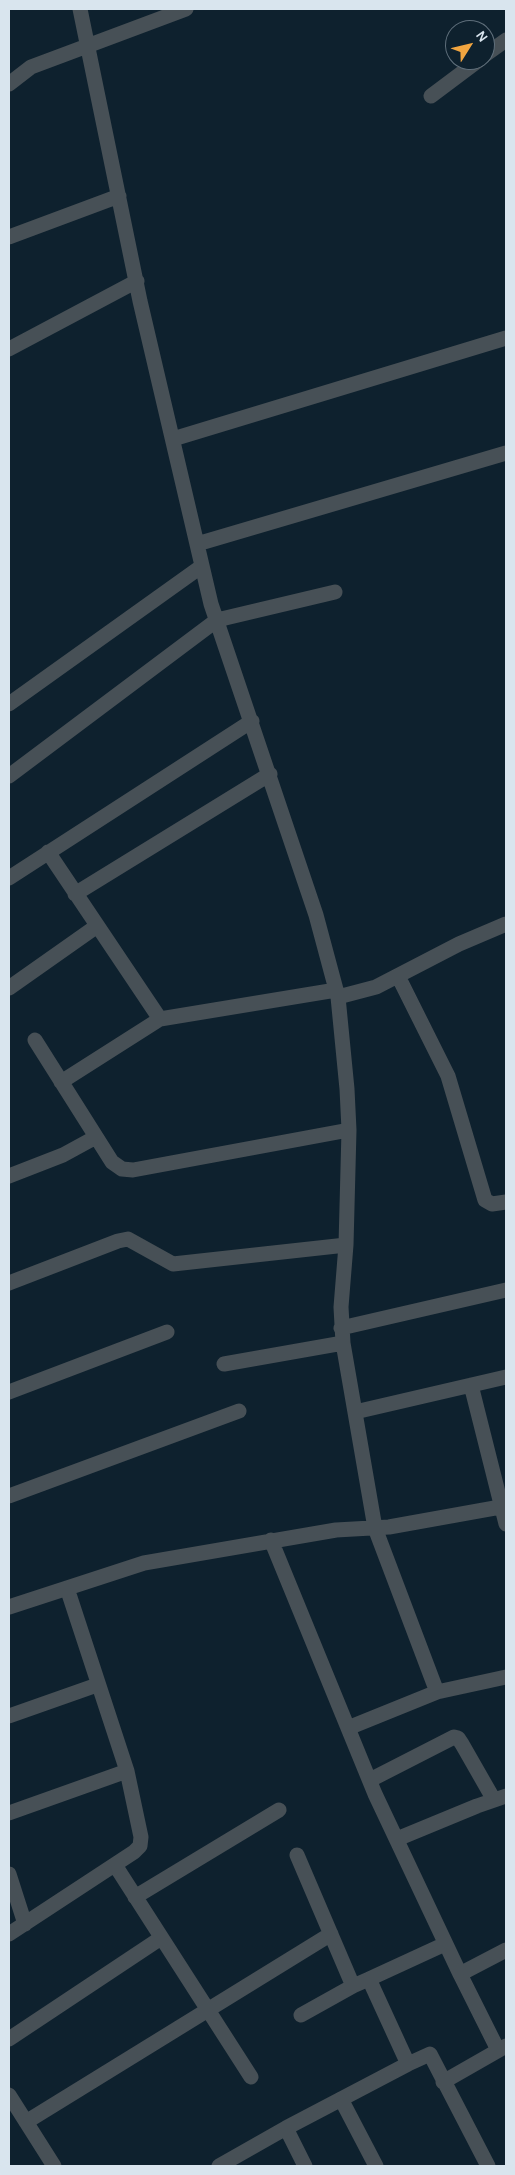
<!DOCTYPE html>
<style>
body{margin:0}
#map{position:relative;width:515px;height:2175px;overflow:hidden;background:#0e212e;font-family:Karla,sans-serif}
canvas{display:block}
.frame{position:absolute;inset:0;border:10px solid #d9e5ee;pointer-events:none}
.north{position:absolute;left:445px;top:20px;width:50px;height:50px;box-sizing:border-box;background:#0e212e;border:1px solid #5f6f7b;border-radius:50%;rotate:54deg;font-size:14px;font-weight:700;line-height:20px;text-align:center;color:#d9e5ee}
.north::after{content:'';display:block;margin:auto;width:18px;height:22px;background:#f1a540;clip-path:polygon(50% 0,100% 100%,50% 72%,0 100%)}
</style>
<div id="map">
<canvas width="515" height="2175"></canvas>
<div class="frame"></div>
<div class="north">N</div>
</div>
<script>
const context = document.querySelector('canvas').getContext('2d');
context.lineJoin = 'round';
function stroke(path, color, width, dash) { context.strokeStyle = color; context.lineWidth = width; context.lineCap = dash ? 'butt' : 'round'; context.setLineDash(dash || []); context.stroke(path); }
stroke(new Path2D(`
 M 80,9 L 140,301 L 211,604 L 316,915 L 338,997 L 347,1089 L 349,1130 L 346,1245 L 341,1307 L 343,1343 L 375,1528 L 437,1692
 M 485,55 L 506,40
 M 9,84 L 31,67 L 186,9
 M 431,96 L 479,60
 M 9,237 L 119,196
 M 9,349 L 137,281
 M 173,439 L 506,338
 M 197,544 L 506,453
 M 9,704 L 202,566
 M 9,776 L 217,620 L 335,592
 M 48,852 L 160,1019
 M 9,878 L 252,721
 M 75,894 L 270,774
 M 398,976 L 448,1076 L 485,1200 L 492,1204 L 506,1202
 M 9,988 L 97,926
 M 338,997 L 376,987 L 459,944 L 506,924
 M 35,1040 L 112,1162 L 122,1169 L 133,1170 L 349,1130
 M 61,1082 L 160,1019 L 336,990
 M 9,1176 L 63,1155 L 96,1137
 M 9,1283 L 118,1241 L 128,1239 L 173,1264 L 346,1245
 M 341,1328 L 506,1290
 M 224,1364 L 343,1343
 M 471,1385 L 506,1524
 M 9,1392 L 167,1332
 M 355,1412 L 506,1377
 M 9,1496 L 239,1411
 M 271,1540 L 375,1794 L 460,1974 L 498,2050
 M 9,1607 L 144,1563 L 336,1530 L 389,1527 L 506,1506
 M 9,1716 L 97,1685
 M 348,1728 L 437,1692 L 506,1677
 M 370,1780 L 454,1737 L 458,1738 L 462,1744 L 494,1800
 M 9,1813 L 127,1771
 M 397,1839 L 477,1806 L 506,1796
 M 297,1855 L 353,1986 L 369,1979 L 408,2064 L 430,2054 L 488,2166
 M 115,1865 L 251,2077
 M 9,1874 L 25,1924
 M 135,1897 L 279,1810
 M 9,1934 L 134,1852 L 140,1846 L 141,1837 L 127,1771 L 67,1588
 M 460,1974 L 506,1950
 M 369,1979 L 445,1944
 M 301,2015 L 353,1986
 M 9,2039 L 161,1938
 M 443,2082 L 506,2046
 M 9,2095 L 54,2166
 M 341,2099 L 376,2166
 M 26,2122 L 331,1934
 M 286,2128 L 305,2166
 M 219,2166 L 286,2128 L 408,2064`), '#475056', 15);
</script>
